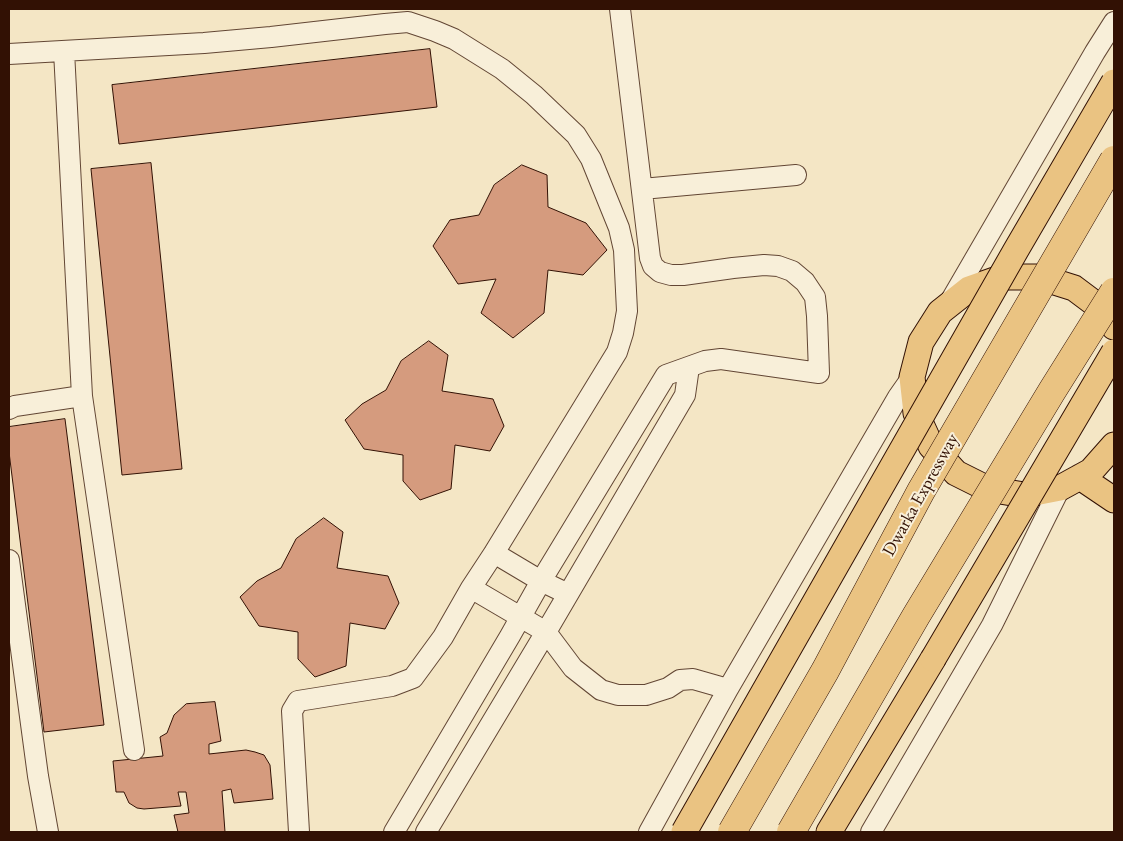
<!DOCTYPE html>
<style>
body{margin:0}
#map{position:relative;width:1123px;height:841px;overflow:hidden;background:#f4e6c5;font-family:"EB Garamond",serif}
canvas{display:block}
.frame{position:absolute;inset:0;border:10px solid #321104;pointer-events:none}
</style>
<div id="map">
<canvas width="1123" height="841"></canvas>
<div class="frame"></div>
</div>
<script>
const context = document.querySelector('canvas').getContext('2d');
context.lineJoin = 'round';
function paint(path, color) { context.fillStyle = color; context.fill(path, 'evenodd'); }
function stroke(path, color, width, dash) { context.strokeStyle = color; context.lineWidth = width; context.lineCap = dash ? 'butt' : 'round'; context.setLineDash(dash || []); context.stroke(path); }
function label(font, color, halo, rows, align = 'center') {
  context.font = font + ' "EB Garamond",serif'; context.lineWidth = 4; context.setLineDash([]); context.textBaseline = 'middle'; context.strokeStyle = halo; context.fillStyle = color; for (const [text, x, y, turn = 0] of rows) {
    context.save(); context.translate(x, y); context.rotate((+turn || 0) * Math.PI / 180); context.textAlign = isNaN(turn) ? turn : align; if (halo) context.strokeText(text, 0, 0); context.fillText(text, 0, 0); context.restore();
  }
}
const building = new Path2D(`
 M 430,49 L 437,107 L 119,144 L 112,85 Z
 M 151,163 L 182,469 L 122,475 L 91,169 Z
 M 522,165 L 547,175 L 548,207 L 586,223 L 607,250 L 583,275 L 548,270 L 544,313 L 513,338 L 481,313 L 496,279 L 458,284 L 433,246 L 450,220 L 479,215 L 494,185 Z
 M 429,341 L 448,355 L 442,391 L 493,399 L 504,426 L 490,451 L 455,445 L 451,489 L 420,500 L 403,481 L 403,455 L 364,449 L 345,420 L 362,404 L 386,390 L 401,361 Z
 M 65,419 L 104,725 L 44,732 L 9,452 L 9,427 Z
 M 324,518 L 343,532 L 337,568 L 388,576 L 399,603 L 385,629 L 350,623 L 346,666 L 315,677 L 298,659 L 298,632 L 259,626 L 240,597 L 257,581 L 281,568 L 296,539 Z
 M 215,702 L 221,741 L 209,744 L 209,754 L 246,750 L 255,752 L 264,755 L 270,765 L 273,799 L 234,803 L 231,789 L 222,791 L 225,832 L 178,832 L 174,815 L 189,813 L 186,792 L 178,792 L 181,806 L 144,809 L 137,808 L 129,803 L 124,792 L 116,792 L 113,761 L 163,756 L 160,737 L 167,733 L 174,715 L 186,704 Z`);
paint(building, '#d59b7e');
stroke(building, '#321104', 1);
const minor = new Path2D(`
 M 64,51 L 82,396 L 134,750
 M 9,54 L 204,43 L 271,37 L 385,24 L 408,22 L 435,31 L 454,39 L 502,69 L 534,95 L 576,135 L 591,159 L 619,228 L 624,250 L 627,311 L 623,333 L 617,352 L 494,553 L 471,588 L 443,637 L 413,678 L 392,686 L 298,701 L 292,711 L 299,832
 M 642,189 L 796,175
 M 951,300 L 1095,52 L 1114,22
 M 9,409 L 15,406 L 82,396
 M 494,553 L 541,581 L 568,594
 M 9,560 L 38,776 L 48,832
 M 471,588 L 546,632 L 573,668 L 601,690 L 618,695 L 646,695 L 668,688 L 680,680 L 693,679 L 728,689
 M 394,832 L 510,636 L 541,581 L 666,375 L 705,361 L 721,359 L 819,373 L 817,316 L 815,297 L 805,282 L 792,271 L 778,266 L 764,265 L 733,268 L 683,275 L 671,275 L 660,272 L 653,266 L 650,258 L 620,9
 M 426,832 L 546,632 L 685,395 L 689,367
 M 649,832 L 728,689 L 898,397 L 912,377
 M 871,832 L 992,625 L 1060,488`);
const major = new Path2D(`
 M 1114,327 L 1102,309 L 1074,288 L 1039,277 L 1003,277 L 969,289 L 940,312 L 921,342 L 912,377 L 916,413 L 931,446 L 956,473 L 988,489 L 1024,495 L 1060,488 L 1091,471 L 1114,445
 M 1080,477 L 1114,500
 M 829,832 L 933,659`);
stroke(minor, '#624634', 22);
stroke(major, '#321104', 27);
stroke(minor, '#f8efd9', 20);
stroke(major, '#eac382', 25);
const majorBridge = new Path2D(`
 M 933,659 L 1114,352
 M 684,832 L 1016,250 L 1114,82`);
const highwayBridge = new Path2D(`
 M 732,832 L 825,671 L 921,491 L 1114,160
 M 791,832 L 916,616 L 1052,391 L 1114,292`);
stroke(majorBridge, '#321104', 27, []);
stroke(highwayBridge, '#321104', 29, []);
stroke(majorBridge, '#eac382', 25);
stroke(highwayBridge, '#eac382', 28);
label('18px', '#321104', '#f8efd9', [
 ["Dwarka Expressway",921,495,-61]
]);
</script>
